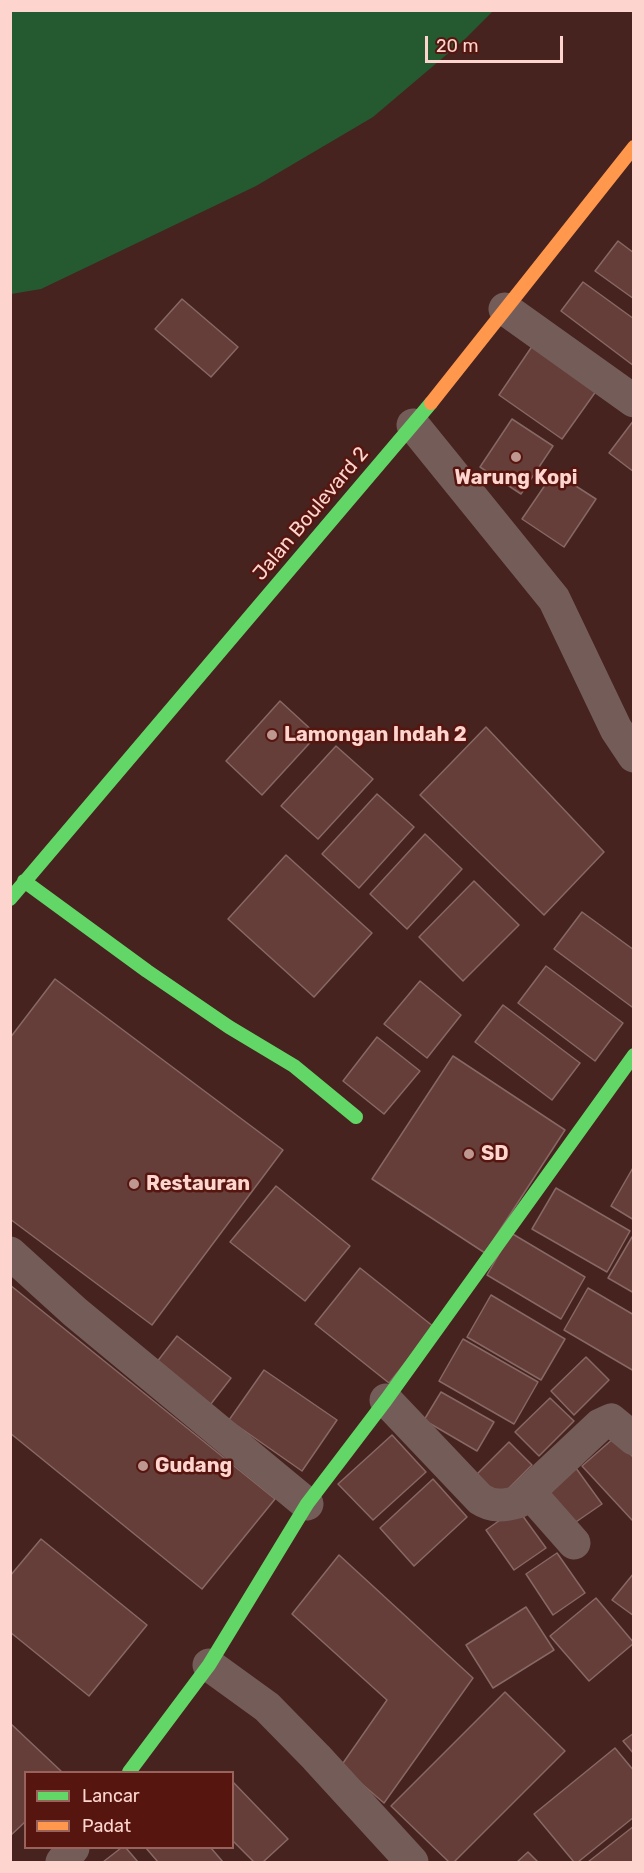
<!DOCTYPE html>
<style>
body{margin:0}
#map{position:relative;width:644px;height:1873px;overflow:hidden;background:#46231f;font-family:Rubik,sans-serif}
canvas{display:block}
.frame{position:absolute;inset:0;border:12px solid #fed5ce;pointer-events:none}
.legend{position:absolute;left:24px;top:1771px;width:210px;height:78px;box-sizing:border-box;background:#56160f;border:2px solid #99625b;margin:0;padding:8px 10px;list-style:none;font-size:18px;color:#fed5ce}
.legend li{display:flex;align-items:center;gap:12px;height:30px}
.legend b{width:30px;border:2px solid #99625b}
.scale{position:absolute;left:425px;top:36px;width:138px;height:27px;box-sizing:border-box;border:3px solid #fed5ce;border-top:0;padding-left:8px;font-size:18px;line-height:21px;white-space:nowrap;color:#fed5ce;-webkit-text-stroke:4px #56160f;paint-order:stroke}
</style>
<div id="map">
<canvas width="644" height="1873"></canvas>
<div class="frame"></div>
<ul class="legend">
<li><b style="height:8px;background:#63d668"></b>Lancar</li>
<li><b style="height:8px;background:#ff974d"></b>Padat</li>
</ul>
<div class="scale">20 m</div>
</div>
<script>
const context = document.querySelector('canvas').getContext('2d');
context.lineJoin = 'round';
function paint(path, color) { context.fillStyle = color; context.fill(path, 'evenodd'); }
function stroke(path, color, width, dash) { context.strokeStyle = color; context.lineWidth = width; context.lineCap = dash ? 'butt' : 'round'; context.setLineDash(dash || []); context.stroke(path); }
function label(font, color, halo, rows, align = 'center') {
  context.font = font + ' Rubik,sans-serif'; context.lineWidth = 5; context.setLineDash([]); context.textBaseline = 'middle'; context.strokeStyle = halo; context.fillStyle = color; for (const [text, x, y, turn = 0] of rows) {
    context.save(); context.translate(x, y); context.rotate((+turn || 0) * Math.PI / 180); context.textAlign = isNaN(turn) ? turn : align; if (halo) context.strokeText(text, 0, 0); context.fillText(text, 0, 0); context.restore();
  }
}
paint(new Path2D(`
 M 10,11 L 11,10 L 493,11 L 465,39 L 373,117 L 256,186 L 41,289 L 11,294 Z`), '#255a31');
const building = new Path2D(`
 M 618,241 L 634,253 L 634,299 L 595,271 Z
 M 583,282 L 634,319 L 634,366 L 561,311 Z
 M 182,299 L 238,347 L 211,377 L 155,329 Z
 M 535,342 L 599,387 L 562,439 L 499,395 Z
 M 512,419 L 553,446 L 521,494 L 480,467 Z
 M 634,420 L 634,472 L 609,453 Z
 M 554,472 L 596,499 L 564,547 L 522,519 Z
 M 280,701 L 317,735 L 262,795 L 226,761 Z
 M 486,727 L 604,852 L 544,915 L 420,795 Z
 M 336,746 L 373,779 L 318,839 L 281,806 Z
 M 377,794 L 414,827 L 359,888 L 322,854 Z
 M 425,834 L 462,869 L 407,929 L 370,894 Z
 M 286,855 L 372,933 L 314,997 L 228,919 Z
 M 474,881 L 519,925 L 463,981 L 419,937 Z
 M 582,912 L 634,950 L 634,1004 L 632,1007 L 554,949 Z
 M 546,966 L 623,1023 L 595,1061 L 518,1003 Z
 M 55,979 L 283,1150 L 152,1325 L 10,1219 L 10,1038 Z
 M 420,981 L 461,1015 L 427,1058 L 384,1024 Z
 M 503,1005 L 580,1063 L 552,1100 L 475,1042 Z
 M 377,1037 L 420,1071 L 384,1114 L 343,1081 Z
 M 453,1056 L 565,1130 L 485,1253 L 372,1179 Z
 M 634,1166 L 634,1220 L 611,1206 Z
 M 276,1186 L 350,1246 L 305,1301 L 230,1242 Z
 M 556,1188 L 630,1231 L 607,1272 L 532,1229 Z
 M 511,1233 L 585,1277 L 561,1319 L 487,1275 Z
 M 632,1237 L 634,1238 L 634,1293 L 608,1278 Z
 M 360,1268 L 434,1327 L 389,1383 L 315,1324 Z
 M 10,1285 L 275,1499 L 202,1589 L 10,1433 Z
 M 588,1288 L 634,1315 L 634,1371 L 564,1330 Z
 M 491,1295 L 565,1339 L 541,1380 L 467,1337 Z
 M 177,1336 L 231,1378 L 207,1409 L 153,1367 Z
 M 463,1339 L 538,1382 L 514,1424 L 439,1381 Z
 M 586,1357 L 609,1380 L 574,1415 L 551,1391 Z
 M 264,1370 L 337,1420 L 302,1471 L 229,1420 Z
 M 441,1392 L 494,1422 L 477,1451 L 424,1420 Z
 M 550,1398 L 574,1421 L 539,1456 L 515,1432 Z
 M 392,1435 L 426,1472 L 373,1520 L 338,1484 Z
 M 614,1438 L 634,1458 L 634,1518 L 632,1520 L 582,1466 Z
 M 509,1442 L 532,1465 L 497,1500 L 474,1477 Z
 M 573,1464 L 602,1504 L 570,1526 L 542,1486 Z
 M 433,1479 L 467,1517 L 414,1566 L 380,1528 Z
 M 517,1508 L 546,1548 L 514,1570 L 486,1530 Z
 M 41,1539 L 147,1625 L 89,1696 L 10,1632 L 10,1576 Z
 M 557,1553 L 585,1593 L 553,1615 L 526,1574 Z
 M 339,1555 L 473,1678 L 384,1803 L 341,1766 L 387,1700 L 292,1614 Z
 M 634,1573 L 634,1616 L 612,1600 Z
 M 596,1598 L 634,1643 L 589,1681 L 550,1636 Z
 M 526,1607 L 554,1650 L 493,1688 L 466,1645 Z
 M 505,1692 L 565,1751 L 454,1862 L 449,1862 L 391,1806 Z
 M 10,1723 L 62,1772 L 26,1772 L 26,1821 L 10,1836 Z
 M 634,1733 L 634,1754 L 623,1741 Z
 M 615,1748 L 634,1771 L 634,1817 L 578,1862 L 574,1862 L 534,1814 Z
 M 232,1781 L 288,1839 L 263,1862 L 254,1862 L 232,1840 Z
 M 634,1826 L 634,1862 L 588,1862 Z
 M 121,1848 L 126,1848 L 138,1862 L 103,1862 Z
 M 146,1848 L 211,1848 L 223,1862 L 158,1862 Z
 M 528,1852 L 538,1862 L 517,1862 Z`);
paint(building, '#653d39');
stroke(building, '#876864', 1.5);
stroke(new Path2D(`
 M 505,309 L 634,401
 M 413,425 L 554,599 L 616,729 L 634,756
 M 10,1253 L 75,1312 L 307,1504
 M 386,1400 L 480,1499 C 492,1507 504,1506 518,1502 L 600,1425 L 611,1420 L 634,1439
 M 529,1492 L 574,1543
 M 209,1665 L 267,1707 L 316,1757 L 412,1862
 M 62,1862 L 73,1848`), '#745d59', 33);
stroke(new Path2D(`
 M 24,881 L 147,971 L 229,1027 L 294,1066 L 356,1117
 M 10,899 L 431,403
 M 129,1772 L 209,1665 L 307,1504 L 386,1400 L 634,1055`), '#63d668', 14);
stroke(new Path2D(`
 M 431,403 L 634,147`), '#ff974d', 14);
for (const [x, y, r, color] of [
 [516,457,6,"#be9791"],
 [272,735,6,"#be9791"],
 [469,1154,6,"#be9791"],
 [134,1184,6,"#be9791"],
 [143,1466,6,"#be9791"]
]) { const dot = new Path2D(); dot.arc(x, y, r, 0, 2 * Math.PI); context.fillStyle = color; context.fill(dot); stroke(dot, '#56160f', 2); }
label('bold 20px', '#fed5ce', '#56160f', [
 ["Warung Kopi",516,478,"center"],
 ["Lamongan Indah 2",284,735],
 ["SD",481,1154],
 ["Restauran",146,1184],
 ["Gudang",155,1466]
], 'left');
label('20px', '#fed5ce', '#56160f', [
 ["Jalan Boulevard 2",311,514,-50]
]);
</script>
